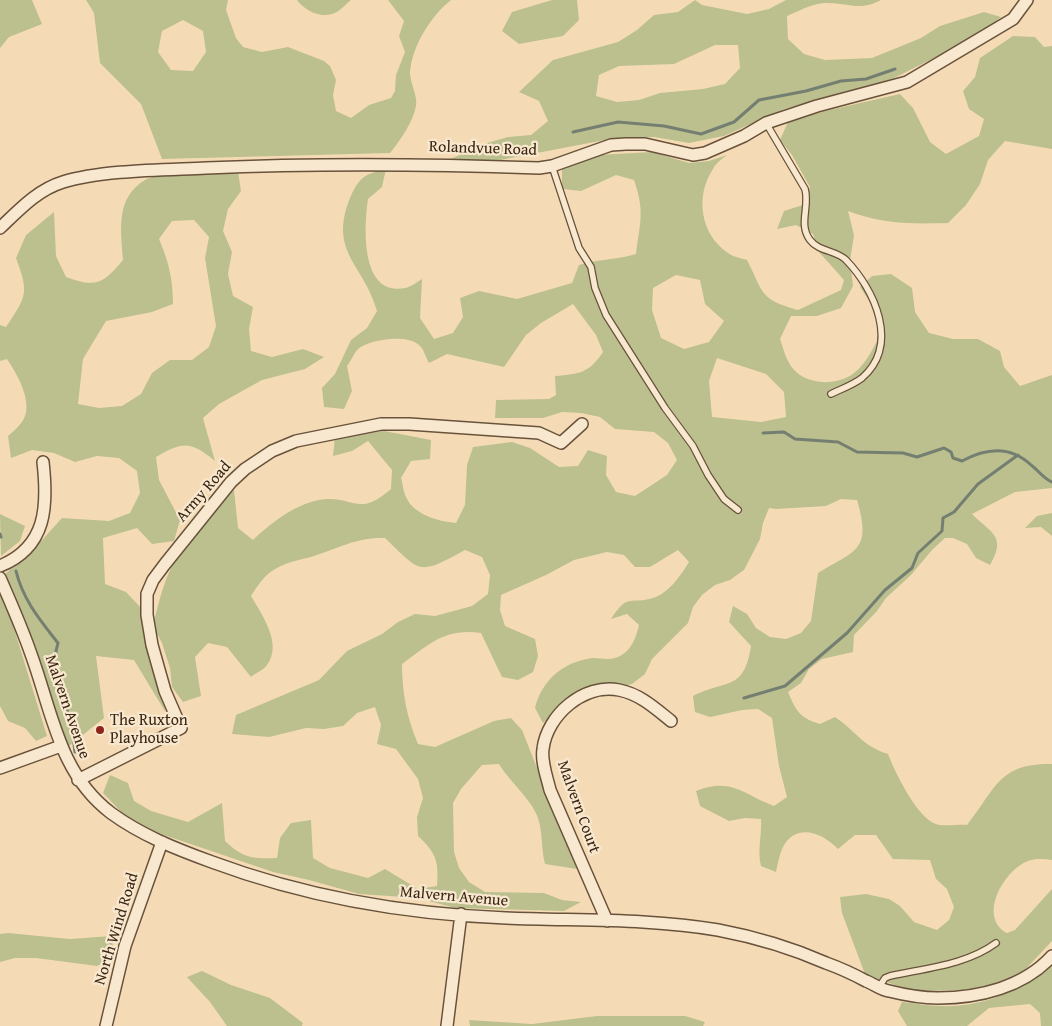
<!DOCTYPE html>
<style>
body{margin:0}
canvas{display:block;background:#f5dbb5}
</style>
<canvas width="1052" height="1026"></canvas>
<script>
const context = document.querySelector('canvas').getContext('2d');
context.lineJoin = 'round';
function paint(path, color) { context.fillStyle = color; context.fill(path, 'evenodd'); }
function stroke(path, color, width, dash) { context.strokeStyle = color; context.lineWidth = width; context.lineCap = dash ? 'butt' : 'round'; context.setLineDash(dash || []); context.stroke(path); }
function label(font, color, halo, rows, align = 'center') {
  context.font = font + ' "Gentium Book Plus",serif'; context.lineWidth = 4.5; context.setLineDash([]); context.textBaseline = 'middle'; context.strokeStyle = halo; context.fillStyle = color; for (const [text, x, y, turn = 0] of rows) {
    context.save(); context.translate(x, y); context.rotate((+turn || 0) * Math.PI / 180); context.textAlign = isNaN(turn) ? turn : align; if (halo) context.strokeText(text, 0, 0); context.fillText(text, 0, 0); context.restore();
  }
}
paint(new Path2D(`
 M 0,0 L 32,0 L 42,24 L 9,37 L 0,48 Z
 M 86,0 L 228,0 L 226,10 L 236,38 L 243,47 L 262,52 L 288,47 L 324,61 L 330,66 L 336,80 L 333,95 L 336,111 L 351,118 L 369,105 L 391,98 L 395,91 L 396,75 L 405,52 L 399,36 L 404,21 L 388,0 L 451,0 C 431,16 412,46 410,72 C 410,83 418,96 416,106 C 413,122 400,141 390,153 L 162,159 L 141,104 L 100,63 L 94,13 ZM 183,20 L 203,31 L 206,52 L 193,71 L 171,70 L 158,52 L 162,31 Z
 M 297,0 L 351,0 C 346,4 338,13 332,14 C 319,18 304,10 297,0 Z
 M 552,0 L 577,0 L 579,20 L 563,36 L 519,44 L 502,31 L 512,12 Z
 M 695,0 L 702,5 L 747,14 L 769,9 L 786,0 L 881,0 C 859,12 847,2 824,3 C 811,4 799,11 787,16 L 788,39 L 804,54 L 825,60 L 872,58 L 921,38 L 940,26 L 984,12 L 1001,17 L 980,35 L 892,79 L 784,109 L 724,136 L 689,143 L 654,137 L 610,139 L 490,162 L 446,161 L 487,143 L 508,137 L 531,135 L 548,121 L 539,101 L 519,92 L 553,60 L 618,42 L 637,30 L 654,15 L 678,12 ZM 715,45 L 738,45 L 740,68 L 725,84 L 703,89 L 660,93 L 639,100 L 617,102 L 596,96 L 599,75 L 619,66 L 674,64 Z
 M 1013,36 L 1035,37 L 1044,47 L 1052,46 L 1052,149 L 1005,141 L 988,160 L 980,184 L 966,205 L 948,223 C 910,224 883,224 848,211 L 854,235 L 850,261 L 853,286 L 841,308 L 817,316 L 791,316 L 780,339 C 783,346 784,354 788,361 C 799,385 835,388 854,373 C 867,363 875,345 882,331 L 874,308 L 860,287 L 872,276 L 891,274 L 912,288 L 915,312 L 929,333 L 953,339 L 978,339 L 1000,351 L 1004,367 L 1020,386 L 1052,375 L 1052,488 L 1015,492 L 972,514 C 991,533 1007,536 990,565 L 976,558 L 967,544 L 953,538 L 945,538 L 932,550 L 911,575 L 886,598 L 877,611 L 854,635 L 853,652 L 822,659 L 809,669 L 801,683 L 788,692 C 796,711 800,718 820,724 L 835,717 C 856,731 862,746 888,754 C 895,772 917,818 936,824 C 944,827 958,824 967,825 C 996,789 998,763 1052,764 L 1052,860 C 1044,859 1036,858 1028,861 C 1004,870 977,917 1007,933 L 1015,930 L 1052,889 L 1052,941 L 1021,974 L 976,990 L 911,991 L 865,974 L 842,913 L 840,897 L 866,894 L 889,899 L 900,906 L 914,922 L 937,930 L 949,920 L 954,907 L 947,889 L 936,879 L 930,860 L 893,859 L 876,835 L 855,835 L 838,849 C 825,835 801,823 786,842 C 780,850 778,863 776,872 L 761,866 C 757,850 762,836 761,819 L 745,818 L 729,821 L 700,806 L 696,791 C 731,777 743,794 774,806 L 787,797 L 779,766 L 772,718 L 758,709 L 742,710 L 710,717 L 695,712 L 693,696 C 726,679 744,692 751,646 L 729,622 L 733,606 L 747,614 L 756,628 L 770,637 L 786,639 L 801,633 L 811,621 L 818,573 C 856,550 872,551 857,500 L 841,499 L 826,506 L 776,509 L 769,508 L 763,523 L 760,539 L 744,570 L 730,580 L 715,585 L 702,595 L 693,607 L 688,623 L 652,659 L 645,674 L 632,684 L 567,700 L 543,723 L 535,708 C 542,680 563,662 592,658 C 598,658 603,659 608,659 C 628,658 635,642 639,625 L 627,614 L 611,619 C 628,592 631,605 653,598 C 669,593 681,575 689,562 L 678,550 L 650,567 L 635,567 L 624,555 L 607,552 L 574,560 L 546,575 L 501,595 L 500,610 L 505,626 L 535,639 L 538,656 L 533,672 L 518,680 L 502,677 L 481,633 C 444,628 430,644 402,664 C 402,693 407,718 418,744 L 435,747 L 494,721 L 511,718 L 522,730 L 577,869 L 545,864 C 541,849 543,833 538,818 C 532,800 509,781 499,764 L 482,765 L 461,789 L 453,803 L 454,852 L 459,868 L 469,882 L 485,892 L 544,893 L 562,900 L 581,902 L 564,911 L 455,908 L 418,898 L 359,894 L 309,880 L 273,872 L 164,835 L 129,820 L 103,793 L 110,775 L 128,783 L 134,801 L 151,811 L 188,822 L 222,803 L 225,841 C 243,858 252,859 277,858 L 280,838 L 291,823 L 311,820 L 313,858 L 330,868 L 368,878 L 385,869 L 418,889 L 437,886 C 439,861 436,853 418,836 L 417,817 L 423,798 L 418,779 L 396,749 L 377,744 L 381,725 L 375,707 L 357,713 L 343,726 L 324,729 L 306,728 L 269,737 L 232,734 L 236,715 L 319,680 L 347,651 L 382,634 L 398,622 L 415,614 L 435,616 L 472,606 L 488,594 L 490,575 L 482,557 L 465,550 C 419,575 422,574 385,538 C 357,537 339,548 314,556 C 301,560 289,561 277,568 C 265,574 258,585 251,596 C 262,615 283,644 267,665 C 264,670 255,673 251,677 L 227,647 L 208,643 L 195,657 L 201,696 L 183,702 L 172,687 L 170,668 L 162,643 L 153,626 C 158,605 163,583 173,564 C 185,539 213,509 234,490 L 238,528 L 253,540 C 271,523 294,505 319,500 C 353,494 357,519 391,489 L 392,470 L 368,441 L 352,451 L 333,456 L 335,437 L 374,429 L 431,440 L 430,459 L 411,461 L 401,478 C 403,484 403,491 406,497 C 414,515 438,521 456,523 L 465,505 L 467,465 L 473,447 L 512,442 L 530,448 L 559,467 L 578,466 L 588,450 L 607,456 L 606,475 L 616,492 L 635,496 L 667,475 L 677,460 L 668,443 L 654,432 L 615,429 L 600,417 L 581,413 L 562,412 L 543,418 L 495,418 L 496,400 L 549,399 L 556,395 L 555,376 C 580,374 589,373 603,352 L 596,335 L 573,304 L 541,323 L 526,335 L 504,367 L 447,354 L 429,363 C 426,358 424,349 419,345 C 407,334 371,339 358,349 C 354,353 351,361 347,366 L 352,391 L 344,409 L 324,407 L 322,388 L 335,374 L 351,340 L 367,328 L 377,311 C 364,264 328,253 350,198 C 359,177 365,174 386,169 L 382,187 L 368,199 C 364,226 360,297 405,288 C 411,287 417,282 422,279 L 420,318 L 434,339 L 453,333 L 463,317 L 460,298 L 479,291 L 517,299 L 572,283 L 579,265 C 598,259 616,260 636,254 C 640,222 645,212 634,180 L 616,175 L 581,191 L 562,189 L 562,170 L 598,155 L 652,152 L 689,163 L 709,161 L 727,155 C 722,159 716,163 713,169 C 695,196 700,234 728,253 C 733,257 741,258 747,260 C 764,293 759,299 798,310 L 841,290 L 844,280 L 819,252 L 813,234 L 796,225 L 777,229 L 784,211 L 803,205 L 810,187 L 792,155 L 780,140 L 788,122 L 825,111 L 900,94 L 913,108 L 930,142 L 946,154 L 979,136 L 984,119 L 969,109 L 963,91 L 975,77 L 980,58 ZM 676,275 L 700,280 L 705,304 L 724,321 L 709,342 L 684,349 L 661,338 L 652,310 L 653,288 ZM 717,358 L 766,374 L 784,392 L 786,417 L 761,422 L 712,417 L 709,381 Z
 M 191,171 L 238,172 L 241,191 L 228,209 L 223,231 L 232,252 L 228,274 L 233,296 L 253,307 L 249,329 L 251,351 L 272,357 L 303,349 L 324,357 L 305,369 L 262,380 L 219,404 L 203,418 L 215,461 C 191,441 183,441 156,457 L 159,480 L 180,520 L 174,541 L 152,544 L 137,528 L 103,538 L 105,584 L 126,592 L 142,609 L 146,648 L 166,713 L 134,660 L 96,656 L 104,718 L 69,746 L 62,742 L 36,651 L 5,574 L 34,549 L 62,518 L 109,521 L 130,513 L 140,493 L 137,471 L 119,458 L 97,456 L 75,462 L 54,453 L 32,450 L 11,458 L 8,436 C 13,432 18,427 22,422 C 35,404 17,374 7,359 L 0,361 L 0,325 L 6,327 C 27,296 29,293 16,258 L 26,235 L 54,212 L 56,256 L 66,277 C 96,288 103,284 123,260 C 121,230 115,198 145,180 C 154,175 179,173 191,171 ZM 194,220 L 209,237 L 205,258 L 216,326 L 209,347 L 192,360 L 170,360 L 152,373 L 141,394 L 122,406 L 99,408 L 78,404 L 83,359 L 106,321 L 152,312 L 173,304 C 173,280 169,262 159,239 L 172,221 Z
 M 1052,513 L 1052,536 L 1041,527 L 1025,528 L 1037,516 Z
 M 0,514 L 25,526 L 20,541 L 1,556 Z
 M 0,592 L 8,609 L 47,736 L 36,741 L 25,728 L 8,721 L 0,706 Z
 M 8,933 L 70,939 L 111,936 L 115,956 L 97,966 L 36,958 L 15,958 L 0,962 L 0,934 Z
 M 1052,966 L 1052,1026 L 1041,1026 L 1040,1013 L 1030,1004 L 989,1008 L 967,1026 L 907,1026 L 898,1011 L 902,1002 C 915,1003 928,1006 941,1006 C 981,1008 1021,990 1052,966 Z
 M 202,971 L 231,985 L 270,998 L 303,1023 L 302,1026 L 227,1026 L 210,1002 L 187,977 Z
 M 597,1016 L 685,1016 L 705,1022 L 703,1026 L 470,1026 L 469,1020 L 532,1024 Z`), '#bbc08e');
stroke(new Path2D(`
 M 573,132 L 618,122 L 664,126 L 701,134 L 734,122 L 759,100 L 806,91 L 841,81 L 866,79 L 895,69
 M 763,433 L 784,432 L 795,439 L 838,442 L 857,452 L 903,453 L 917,457 L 944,448 L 951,452 L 953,458 L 962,461 C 986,448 1010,445 1031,465 C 1038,470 1044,479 1052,482
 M 0,534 L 1,537
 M 16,571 C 23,600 40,620 58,643 C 49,676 58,680 67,710 C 72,723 73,738 75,752
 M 744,698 L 785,686 L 847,633 L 885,590 L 912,568 L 918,553 L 942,531 L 943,518 L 954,512 L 978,484 L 1018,455`), '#757f71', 3);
const lane = new Path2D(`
 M 766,123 L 805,189 C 810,207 798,224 810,240 C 819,252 836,250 846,260 C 875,290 900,345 862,378 C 853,385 841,389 831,394
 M 552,166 L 579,248 L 591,267 L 595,288 L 606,315 L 665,408 L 693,446 L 708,475 L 724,499 L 738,510
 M 879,987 L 885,978 L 890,976 C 926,968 966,965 996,943`);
const street = new Path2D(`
 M 0,228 C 19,210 37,190 63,182 C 102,170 165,170 206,168 C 317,163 428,164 539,168 L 552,166 L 611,145 L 626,144 L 645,144 L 693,155 L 705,153 L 744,136 L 766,123 L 817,106 L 907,82 L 1013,19 L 1027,0
 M 0,566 C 47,547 48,506 43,462
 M 0,578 C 11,603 22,628 31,654 C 52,711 59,774 111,813 C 141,835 176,849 212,862 C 306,897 405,914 506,918 C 576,921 649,918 718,930 C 755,937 792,948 826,963 C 840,968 853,974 866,981 C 874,984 881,990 889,991 C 905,995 922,998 938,998 C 979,998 1024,987 1052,956
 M 0,768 L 61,746
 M 78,780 L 181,728 L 165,691 L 152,645 L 147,615 L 147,594 L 153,580 L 165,564 L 231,482 L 245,469 L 272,451 L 296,441 L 381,424 L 409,424 L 539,433 L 561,443 L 582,424
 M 607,921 L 550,790 C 547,777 541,762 543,749 C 547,715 584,683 619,690 C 640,694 656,709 671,721
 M 106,1026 L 125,946 L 162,842
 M 447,1026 L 461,914`);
stroke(lane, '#69523b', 8);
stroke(street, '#69523b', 14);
stroke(lane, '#f8e8cf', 5.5);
stroke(street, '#f8e8cf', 11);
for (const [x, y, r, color] of [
 [100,730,5,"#8f2418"]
]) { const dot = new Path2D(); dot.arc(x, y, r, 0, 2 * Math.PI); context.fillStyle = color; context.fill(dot); stroke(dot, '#f8e8cf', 2); }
label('16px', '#3a2412', '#f8e8cf', [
 ["Rolandvue Road",483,149,2],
 ["Army Road",204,492,-49],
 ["Malvern Avenue",67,707,71],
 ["Malvern Court",578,807,70],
 ["Malvern Avenue",454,897,5],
 ["North Wind Road",117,929,-73]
]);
label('16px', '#3a2412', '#f8e8cf', [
 ["The Ruxton",110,721],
 ["Playhouse",110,739]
], 'left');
</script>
